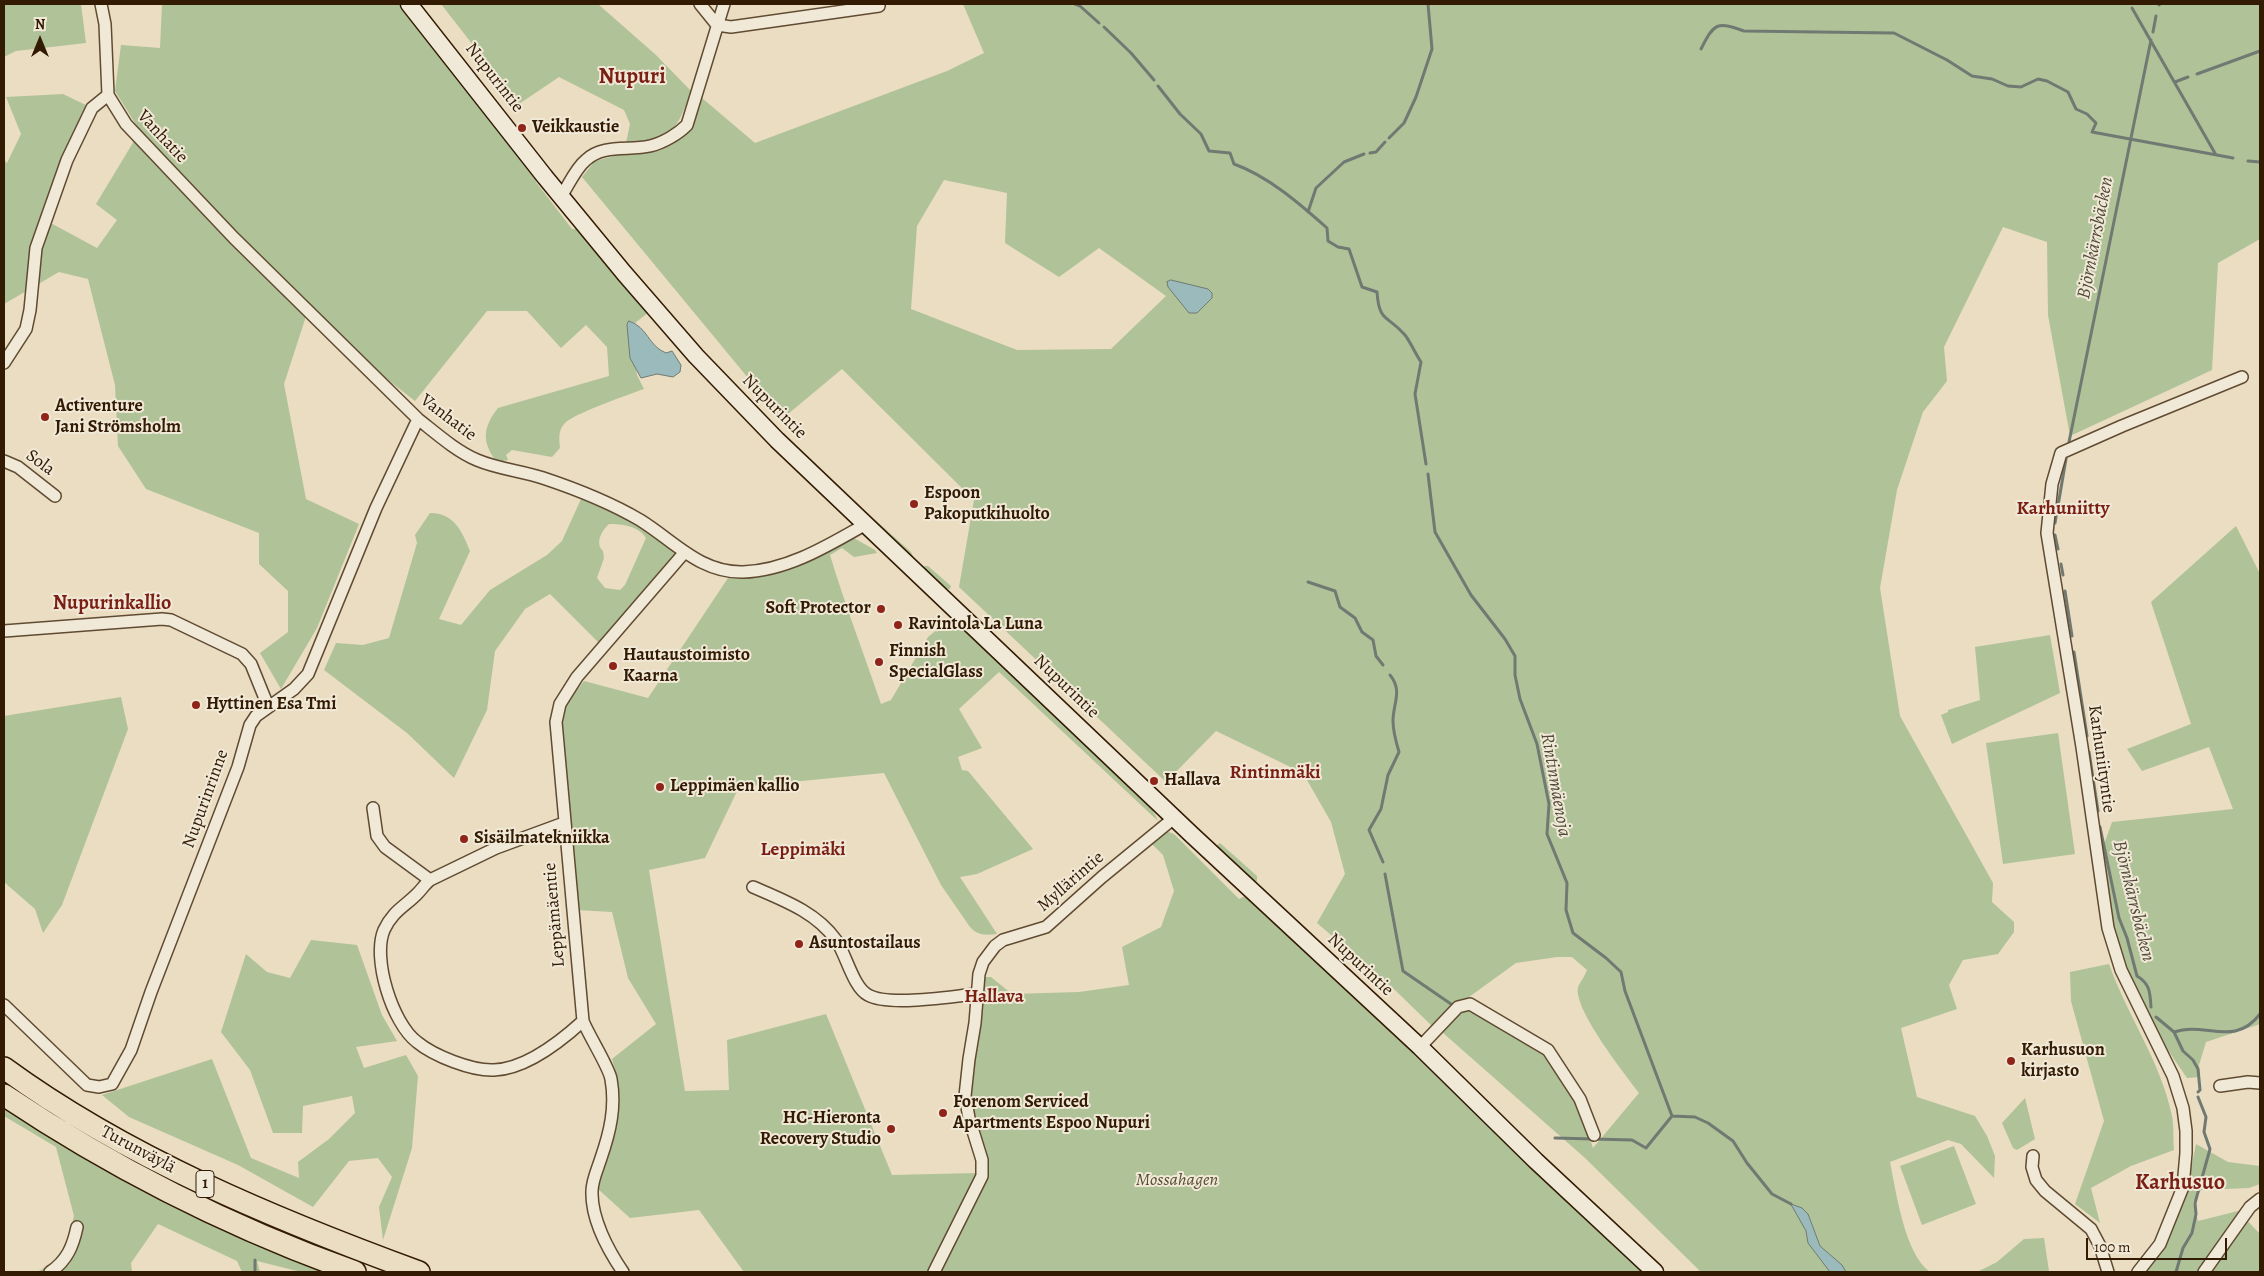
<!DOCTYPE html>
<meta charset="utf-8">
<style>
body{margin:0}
#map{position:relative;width:2264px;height:1276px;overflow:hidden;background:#eaddc1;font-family:Alegreya,serif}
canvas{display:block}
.frame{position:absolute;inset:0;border:5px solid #321a03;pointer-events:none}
.north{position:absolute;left:15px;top:15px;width:50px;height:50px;-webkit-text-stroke:4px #f1e9d7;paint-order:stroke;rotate:0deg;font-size:14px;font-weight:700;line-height:20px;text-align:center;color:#321a03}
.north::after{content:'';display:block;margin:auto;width:18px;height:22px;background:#321a03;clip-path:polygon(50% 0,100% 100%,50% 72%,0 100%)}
.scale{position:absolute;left:2086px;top:1238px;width:141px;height:22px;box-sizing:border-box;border:2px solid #321a03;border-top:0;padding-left:6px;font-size:15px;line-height:18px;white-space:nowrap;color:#321a03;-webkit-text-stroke:4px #f1e9d7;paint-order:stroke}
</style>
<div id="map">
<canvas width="2264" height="1276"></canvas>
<div class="frame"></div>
<div class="north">N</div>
<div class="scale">100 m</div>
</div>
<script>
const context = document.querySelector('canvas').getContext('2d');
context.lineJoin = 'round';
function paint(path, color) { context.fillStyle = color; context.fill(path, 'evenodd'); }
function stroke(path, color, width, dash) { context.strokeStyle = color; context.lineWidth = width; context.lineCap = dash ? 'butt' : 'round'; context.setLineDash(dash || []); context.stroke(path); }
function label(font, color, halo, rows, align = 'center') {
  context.font = font + ' Alegreya,serif'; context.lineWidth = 4; context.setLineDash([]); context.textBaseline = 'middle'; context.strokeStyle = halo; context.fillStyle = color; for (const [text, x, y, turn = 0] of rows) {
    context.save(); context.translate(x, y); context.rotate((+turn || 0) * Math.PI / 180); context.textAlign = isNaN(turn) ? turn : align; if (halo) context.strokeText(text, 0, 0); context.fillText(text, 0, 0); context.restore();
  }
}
paint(new Path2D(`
 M 4,4 L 81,4 L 86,43 L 16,51 L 4,57 Z
 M 162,4 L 403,4 L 538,178 L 536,182 L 572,229 L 578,229 L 649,312 L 635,323 L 629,321 L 637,375 L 644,389 C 630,394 573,414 565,423 C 558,430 559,439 560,448 L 552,457 L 512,450 L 506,455 L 508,460 L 497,462 C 481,442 483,427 498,408 L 609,376 L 607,347 L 586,325 L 561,348 L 527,311 L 487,311 L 415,401 L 360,358 L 309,307 L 284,384 L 306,499 L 359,524 L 317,628 L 281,689 L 260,653 L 288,632 L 288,591 L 259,564 L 259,533 L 146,489 L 118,446 L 115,385 L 88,279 L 59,272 L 4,304 L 4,160 L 7,163 L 21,134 L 6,97 L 63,94 L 92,108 L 45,220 L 97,248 L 117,220 L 96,204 L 140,131 L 115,91 L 121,45 L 160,48 Z
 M 441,4 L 598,4 L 656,55 L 691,91 C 676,133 672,139 626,143 L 630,124 L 624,110 L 559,77 L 519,104 Z
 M 963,4 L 2260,4 L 2260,239 L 2218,263 L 2212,370 L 2070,436 L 2048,315 L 2047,242 L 2003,227 L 1944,347 L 1947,381 L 1923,412 L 1897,490 L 1880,588 L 1900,716 L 1993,883 L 1992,902 L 2014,922 L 2014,932 L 1998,954 L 1963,960 L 1949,985 L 1957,1009 L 1901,1028 L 1917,1097 L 1975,1116 L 1987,1136 L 1995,1156 L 1994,1178 L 1961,1144 L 1948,1140 L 1890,1162 C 1896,1192 1905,1255 1930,1272 L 1701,1272 L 1585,1158 L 1442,1032 L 1454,1015 L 1466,1009 L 1546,1053 L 1578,1103 L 1593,1148 L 1639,1093 C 1625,1074 1573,1009 1578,987 C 1580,982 1585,976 1587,970 L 1572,957 L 1557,957 L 1516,963 L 1469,997 L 1456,1003 L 1432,1026 L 1395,990 L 1317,923 L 1345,874 L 1331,822 L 1303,773 L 1216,731 L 1166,782 L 959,587 L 974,500 L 842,369 L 782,419 L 582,177 L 595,161 L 618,155 L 661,150 L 682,137 L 693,126 L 702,98 L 755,143 L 947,71 L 984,53 ZM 944,180 L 1007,193 L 1005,243 L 1059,277 L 1099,248 L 1166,296 L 1111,349 L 1017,350 L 911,309 L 917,226 Z
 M 581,499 C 613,512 652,525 676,553 L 675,558 L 600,644 L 550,594 L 525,609 L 495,651 L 487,710 L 454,778 L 407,733 L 324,670 L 336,643 L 363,645 L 389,638 L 417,543 L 415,535 L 430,513 C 454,513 462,531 470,551 L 439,619 L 461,625 L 490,590 L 547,555 L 562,541 ZM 609,524 C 622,524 639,526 646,538 L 625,585 L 620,590 L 605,588 L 597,578 L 604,558 L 603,551 C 595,544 601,531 609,524 Z
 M 864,510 L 911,552 L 914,559 L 862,511 Z
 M 2236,526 L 2260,574 L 2260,1024 L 2206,1042 L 2199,1065 L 2200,1077 L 2187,1078 L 2161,1040 L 2115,942 L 2101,853 L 2112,822 L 2233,809 L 2209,747 L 2142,771 L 2127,749 L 2191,724 L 2151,602 Z
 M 852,537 L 875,550 L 877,553 L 854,557 L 842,548 L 830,555 C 845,605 864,654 881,704 L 891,700 L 928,637 L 948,621 L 953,626 L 957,624 C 1016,676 1076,729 1129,788 C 1139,799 1153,806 1158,821 L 999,672 L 959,709 L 982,748 L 958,757 L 962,770 L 968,771 L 1033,849 L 977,874 L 960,877 L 997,934 C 985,935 978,936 970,927 L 941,885 L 884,773 L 739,787 L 705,858 L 649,870 L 685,1091 L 729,1090 L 727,1040 L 826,1014 L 892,1175 L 977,1173 L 973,1189 L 929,1272 L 744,1272 L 699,1210 L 630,1218 L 598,1189 C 612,1144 627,1106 612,1059 L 656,1024 L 628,978 L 612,912 L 577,910 L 562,720 L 568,701 L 584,681 L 648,698 L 728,578 C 773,576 812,556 852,537 Z
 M 924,566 L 928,566 L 951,586 L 950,589 L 946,589 L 924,571 Z
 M 2050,635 L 2060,693 L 1952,744 L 1941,715 L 1948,712 L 1948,710 L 1980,700 L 1975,647 Z
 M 121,697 L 128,729 L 62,905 L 43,933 L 35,909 L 4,882 L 4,716 Z
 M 2058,733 L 2075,854 L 2003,864 L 1986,743 Z
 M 1166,831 L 1174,834 L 1239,899 L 1247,895 L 1645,1272 L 939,1272 L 983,1189 L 985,1174 L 969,1095 L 982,977 L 991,977 L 1012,994 L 1079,992 L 1129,985 L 1122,947 L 1161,927 L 1174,891 L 1163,855 L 1150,842 Z
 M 1220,843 L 1257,876 L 1257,881 L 1254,882 L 1221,852 L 1217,845 Z
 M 311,940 L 357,945 L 382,1015 L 397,1041 L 356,1047 L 364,1068 L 406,1055 L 418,1076 L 412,1148 L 383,1240 L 379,1207 L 392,1177 L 378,1158 L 349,1161 L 313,1207 L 238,1165 L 129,1117 L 102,1095 L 212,1059 L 251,1158 L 299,1178 L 298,1162 L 329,1139 L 355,1113 L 352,1096 L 303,1106 L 302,1133 L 273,1133 L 250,1070 L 221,1032 L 246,954 L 267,972 L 290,978 Z
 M 2109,964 C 2127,1015 2161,1062 2172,1116 C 2174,1127 2173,1139 2174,1150 L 2131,1166 L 2091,1188 L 2100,1223 L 2075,1204 L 2104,1121 L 2071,1001 L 2070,972 Z
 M 2025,1098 L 2035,1139 L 2017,1150 L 2013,1148 L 2002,1123 Z
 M 4,1103 L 331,1272 L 301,1272 L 257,1261 L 260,1272 L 242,1272 L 237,1261 L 158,1224 L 131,1263 L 132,1272 L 37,1272 L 51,1264 L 68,1242 L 74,1216 L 56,1147 L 4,1116 Z
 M 2196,1144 L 2228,1162 L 2260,1166 L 2260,1184 L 2249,1188 L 2201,1190 L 2193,1202 L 2198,1221 L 2238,1211 L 2260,1234 L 2260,1272 L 2145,1272 L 2188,1185 Z
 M 1954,1146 L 1976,1204 L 1922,1225 L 1900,1166 Z
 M 2044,1238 L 2049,1271 L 1977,1272 L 1997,1262 L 2024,1239 Z`), '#b0c298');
const water = new Path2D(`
 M 1171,280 L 1208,289 L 1212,293 L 1212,298 L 1197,313 L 1189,313 L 1168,287 L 1167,282 Z
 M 629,321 C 648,327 648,346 666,353 L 672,351 L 681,365 L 680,372 L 673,377 L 657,374 L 641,378 L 630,358 L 627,325 Z
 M 1791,1204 L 1802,1208 L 1808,1214 L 1820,1246 L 1842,1265 L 1846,1272 L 1830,1272 L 1808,1243 L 1806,1231 Z`);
paint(water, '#9bbabc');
stroke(water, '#717a72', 1);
stroke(new Path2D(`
 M 1075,4 L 1080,6 L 1099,23
 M 2159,5 L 2160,4
 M 2132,8 L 2216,155
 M 1104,27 L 1131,53 L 1154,80
 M 2153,32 L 2156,16
 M 1701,49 C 1714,23 1717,21 1744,31 L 1894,33 L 1947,60 L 1972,76 L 1992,79 L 2008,86 L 2021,87 L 2038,79 L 2047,81 L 2068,92 L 2076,109 L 2087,114 L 2096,123 L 2092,132 L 2233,158
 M 2197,74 L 2260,51
 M 2175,82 L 2188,77
 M 1158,86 L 1180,114 L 1201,134 L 1209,151 L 1230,153 L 1234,164 C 1268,176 1300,204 1327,228 L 1328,241 L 1338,247 L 1349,249 L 1362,287 L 1377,292 C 1379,323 1388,315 1405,335 C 1411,343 1415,353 1421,362 L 1415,394 L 1426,464
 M 1389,138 L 1404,123 L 1416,97 L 1432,49 L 1428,4
 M 1370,153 L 1376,152 L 1385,142
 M 2248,161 L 2260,162
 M 1308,212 L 1316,188 L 1344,162 L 1364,154
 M 2069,442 L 2151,40
 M 1428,474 L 1435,532 L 1471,595 L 1505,639 L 1515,656 L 1515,675 L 1520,699 L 1537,744 L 1549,804 L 1547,834 L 1567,883 L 1566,910 L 1573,933 L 1606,958 L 1621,972 L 1625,991 L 1672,1116
 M 2055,523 L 2066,459
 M 2055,535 L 2058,549
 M 2061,564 L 2063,575
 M 1308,582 L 1335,591 L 1340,607 L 1355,618 L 1362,632 L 1373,640 L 1376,656 L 1383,665
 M 2065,591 L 2072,636
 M 2074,652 L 2087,736
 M 2089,752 L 2098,811
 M 2100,827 L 2119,918 L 2127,938 L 2137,976 C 2150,984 2150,992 2151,1007
 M 1383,862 L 1369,830 L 1381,809 L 1388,775 L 1399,752 C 1396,742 1393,732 1393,721 C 1393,703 1403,691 1390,675
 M 1385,874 L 1403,971 L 1451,1004
 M 2156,1017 L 2174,1032 L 2183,1051 L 2193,1060 L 2198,1069 L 2200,1090 L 2198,1092
 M 2174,1032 C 2205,1021 2234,1048 2260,1014
 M 1672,1116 L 1695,1117 L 1708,1123 L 1733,1141 L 1747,1163 L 1772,1194 L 1791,1204
 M 1555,1138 L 1632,1140 L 1646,1148 L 1672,1116
 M 255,1272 L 255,1260
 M 2176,1272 L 2183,1248 L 2192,1233 L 2196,1214 L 2195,1203 L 2210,1149 L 2204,1132 L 2206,1117 L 2198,1097`), '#717a72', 3);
const street = new Path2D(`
 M 700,4 L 717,25 L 731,27 L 879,6
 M 108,95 L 126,124 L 234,238 L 418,419 C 437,434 456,451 477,460 C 498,469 522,471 543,478 C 576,489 611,503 640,520 C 674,541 700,573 743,572 C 787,571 829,545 866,524
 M 562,195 C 569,184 576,168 586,160 C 603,144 629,151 650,146 C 663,143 678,134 687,125 L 724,4
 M 4,363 L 26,329 L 30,310 L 36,248 L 67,160 L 92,108 L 108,95 L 105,24 L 101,4
 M 4,461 L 18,467 L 55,496
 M 4,631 L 162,619 L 171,620 L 242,654 L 251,664 L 268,706
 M 373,808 L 377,836 L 385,847 L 430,880 L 496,848 L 564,823
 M 430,880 C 425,884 422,889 417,894 C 404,907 393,911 384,930 C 372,958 392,1023 417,1042 C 434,1056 472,1071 494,1070 C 525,1069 561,1041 583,1021
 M 753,887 C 783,900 816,912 836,940 C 846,954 853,987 868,995 C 889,1007 952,996 978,994
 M 4,1005 L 87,1085 L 99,1087 L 112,1084 L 131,1050 L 151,992 L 238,767 L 250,725 L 256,716 L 294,689 L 308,674 L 376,508 L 418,419
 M 1420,1047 L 1458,1007 L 1470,1004 L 1548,1050 L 1580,1099 L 1594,1135
 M 2220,1086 L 2248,1082 L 2260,1083
 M 2033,1156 L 2032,1167 L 2036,1180 L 2045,1191 L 2091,1229 L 2100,1246 L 2108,1272
 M 50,1272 C 67,1261 73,1246 77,1227
 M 623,1272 C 608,1250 591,1218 592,1191 C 592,1180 598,1168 601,1158 C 610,1132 616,1107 611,1079 C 609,1067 589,1036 583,1021 L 556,722 L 560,704 L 577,677 L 684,553
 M 934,1272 L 982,1176 L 982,1160 L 969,1118 L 965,1096 L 969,1059 L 975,1023 L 979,974 L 983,962 L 995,946 L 1003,940 L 1046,927 L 1102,877 L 1174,818
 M 2138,1272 L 2160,1244 L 2183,1187 L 2186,1153 L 2186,1131 L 2183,1108 L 2173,1076 L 2121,970 L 2108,928 L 2082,747 L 2047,533 L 2052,484 L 2061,453 L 2122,426 L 2242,377
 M 2204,1272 L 2250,1207 L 2260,1199`);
const secondary = new Path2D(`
 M 409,4 L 545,177 L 624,273 L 696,356 L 777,440 L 1191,834 L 1420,1047 L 1536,1161 L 1655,1272`);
const highway = new Path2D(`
 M 4,1068 C 127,1158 277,1220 419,1272
 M 4,1095 C 113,1168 232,1228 355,1272`);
stroke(street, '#604b32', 14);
stroke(secondary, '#321a03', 19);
stroke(highway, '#321a03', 24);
stroke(street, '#f1e9d7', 11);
stroke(secondary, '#f1e9d7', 16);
stroke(highway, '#eaddc1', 21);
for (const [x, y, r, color] of [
 [522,128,5,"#8f2418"],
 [45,417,5,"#8f2418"],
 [914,504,5,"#8f2418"],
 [881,609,5,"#8f2418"],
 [898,625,5,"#8f2418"],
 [879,662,5,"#8f2418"],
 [613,666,5,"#8f2418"],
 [196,705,5,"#8f2418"],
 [1154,781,5,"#8f2418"],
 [660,787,5,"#8f2418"],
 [464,839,5,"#8f2418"],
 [799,944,5,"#8f2418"],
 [2011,1061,5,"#8f2418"],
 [943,1113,5,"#8f2418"],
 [891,1129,5,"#8f2418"]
]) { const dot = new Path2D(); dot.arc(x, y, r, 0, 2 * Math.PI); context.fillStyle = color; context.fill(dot); stroke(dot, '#f1e9d7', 2); }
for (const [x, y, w] of [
 [205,1184,18]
]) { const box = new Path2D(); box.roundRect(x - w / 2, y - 13.5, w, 27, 4); context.fillStyle = '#f1e9d7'; context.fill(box); stroke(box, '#321a03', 1); }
label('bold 16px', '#321a03', null, [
 ["1",205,1184]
]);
label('18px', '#321a03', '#f1e9d7', [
 ["Nupurintie",494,78,52],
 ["Vanhatie",162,137,47],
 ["Nupurintie",774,407,45],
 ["Vanhatie",448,418,37],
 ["Sola",40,463,36],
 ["Nupurintie",1066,687,44],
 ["Karhuniityntie",2101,759,82],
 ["Nupurinrinne",206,799,-70],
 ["Myllärintie",1071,882,-41],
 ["Leppämäentie",555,915,-95],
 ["Nupurintie",1360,965,43],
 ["Turunväylä",138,1150,28]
]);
label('bold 18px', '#321a03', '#f1e9d7', [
 ["Veikkaustie",532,128],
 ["Activenture",55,407],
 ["Jani Strömsholm",55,428],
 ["Espoon",924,494],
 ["Pakoputkihuolto",924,515],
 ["Soft Protector",871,609,"right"],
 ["Ravintola La Luna",908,625],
 ["Finnish",889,652],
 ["SpecialGlass",889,673],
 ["Hautaustoimisto",623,656],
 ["Kaarna",623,677],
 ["Hyttinen Esa Tmi",206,705],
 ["Hallava",1164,781],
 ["Leppimäen kallio",670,787],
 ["Sisäilmatekniikka",474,839],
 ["Asuntostailaus",809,944],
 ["Karhusuon",2021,1051],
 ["kirjasto",2021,1072],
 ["Forenom Serviced",953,1103],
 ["Apartments Espoo Nupuri",953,1124],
 ["HC-Hieronta",881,1119,"right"],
 ["Recovery Studio",881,1140,"right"]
], 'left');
label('italic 18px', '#584c30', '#f1e9d7', [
 ["Mossahagen",1177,1181]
]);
label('italic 19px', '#524a3a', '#f1e9d7', [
 ["Björnkärrsbäcken",2096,238,-79],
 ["Rintinmäenoja",1555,785,80],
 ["Björnkärrsbäcken",2133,901,76]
]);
label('bold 19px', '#7a1f14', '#f1e9d7', [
 ["Karhuniitty",2063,509],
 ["Rintinmäki",1275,773],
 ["Leppimäki",803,850],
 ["Hallava",994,997]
]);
label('bold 20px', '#7a1f14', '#f1e9d7', [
 ["Nupurinkallio",112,604]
]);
label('bold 22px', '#7a1f14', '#f1e9d7', [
 ["Nupuri",632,78],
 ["Karhusuo",2180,1184]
]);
</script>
